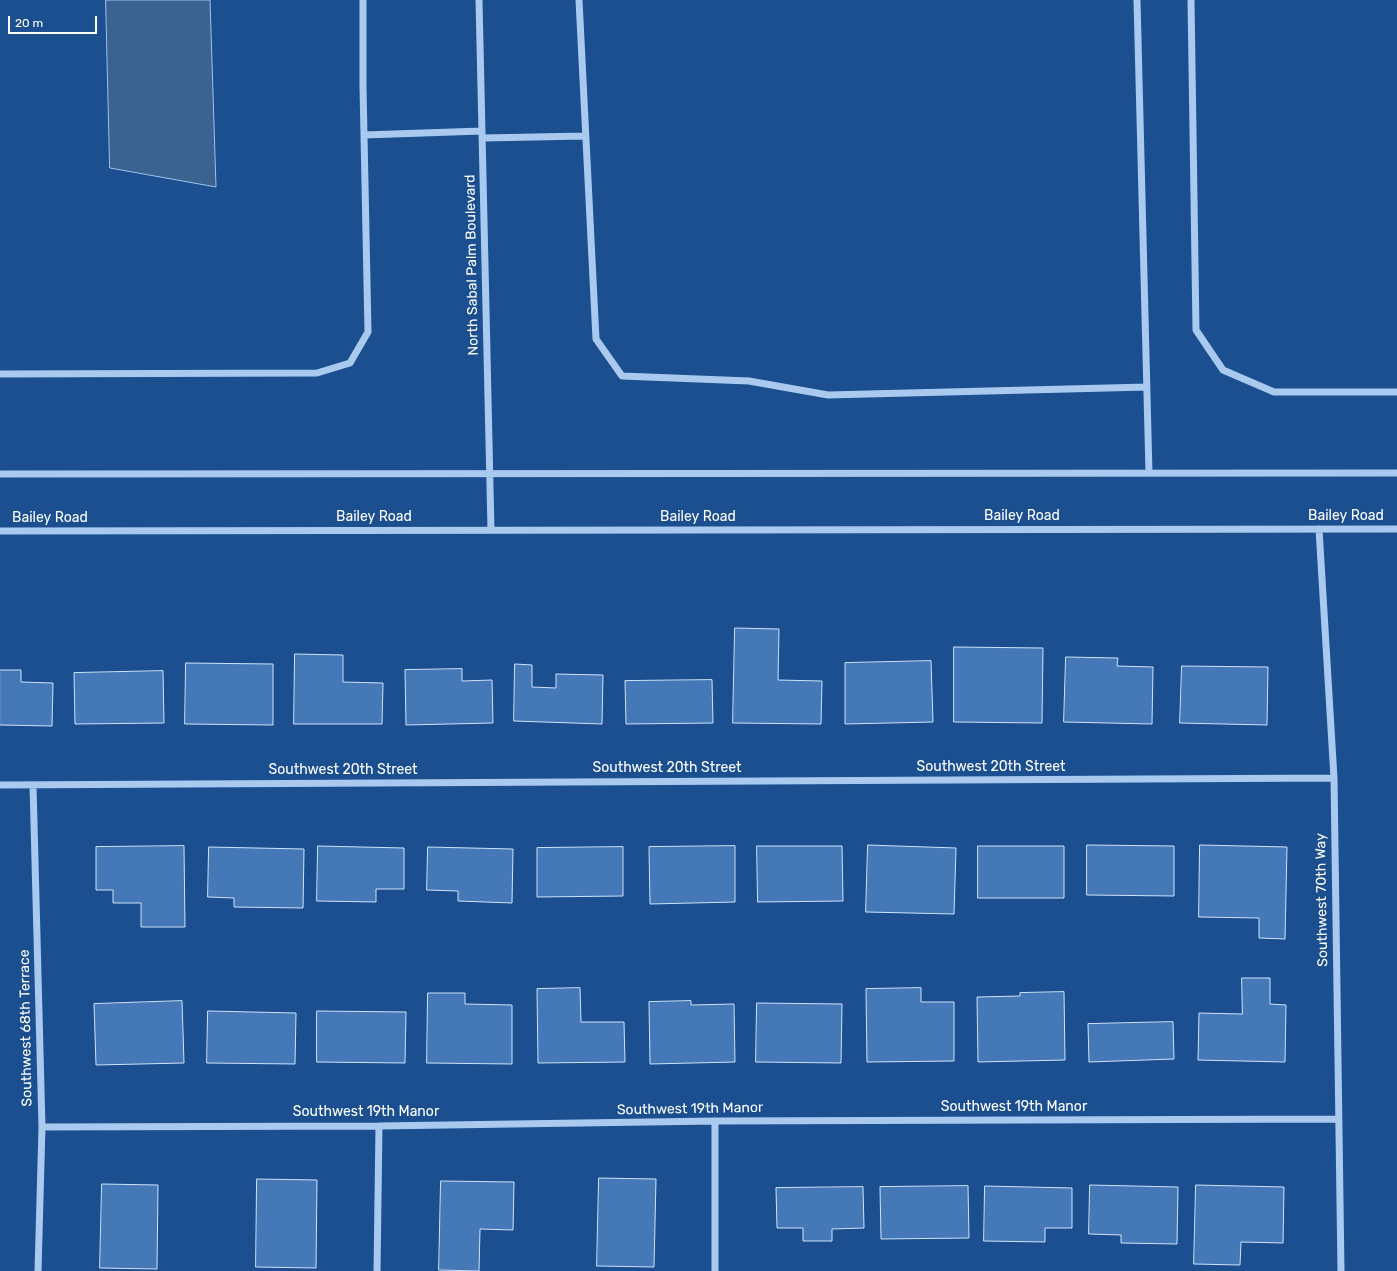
<!DOCTYPE html>
<style>
body{margin:0}
#map{position:relative;width:1397px;height:1271px;overflow:hidden;background:#1b4f8f;font-family:Rubik,sans-serif}
canvas{display:block}
.scale{position:absolute;left:8px;top:16px;width:89px;height:18px;box-sizing:border-box;border:2px solid #fff;border-top:0;padding-left:5px;font-size:12px;line-height:14px;white-space:nowrap;color:#fff;-webkit-text-stroke:3px #1b4f8f;paint-order:stroke}
</style>
<div id="map">
<canvas width="1397" height="1271"></canvas>
<div class="scale">20 m</div>
</div>
<script>
const context = document.querySelector('canvas').getContext('2d');
context.lineJoin = 'round';
function paint(path, color) { context.fillStyle = color; context.fill(path, 'evenodd'); }
function stroke(path, color, width, dash) { context.strokeStyle = color; context.lineWidth = width; context.lineCap = dash ? 'butt' : 'round'; context.setLineDash(dash || []); context.stroke(path); }
function label(font, color, halo, rows, align = 'center') {
  context.font = font + ' Rubik,sans-serif'; context.lineWidth = 3; context.setLineDash([]); context.textBaseline = 'middle'; context.strokeStyle = halo; context.fillStyle = color; for (const [text, x, y, turn = 0] of rows) {
    context.save(); context.translate(x, y); context.rotate((+turn || 0) * Math.PI / 180); context.textAlign = isNaN(turn) ? turn : align; if (halo) context.strokeText(text, 0, 0); context.fillText(text, 0, 0); context.restore();
  }
}
const water = new Path2D(`
 M 106,0 L 210,0 L 216,187 L 110,168 Z`);
paint(water, '#3c6290');
stroke(water, '#9cc4f0', 1);
const building = new Path2D(`
 M 735,628 L 779,629 L 778,680 L 822,681 L 821,724 L 733,723 Z
 M 954,647 L 1043,648 L 1042,723 L 954,722 Z
 M 295,654 L 343,655 L 343,682 L 383,683 L 382,724 L 294,724 Z
 M 1066,657 L 1118,658 L 1117,666 L 1153,667 L 1152,724 L 1064,722 Z
 M 931,661 L 933,722 L 845,724 L 845,663 Z
 M 186,663 L 273,664 L 273,725 L 185,724 Z
 M 515,664 L 532,665 L 532,687 L 556,688 L 556,674 L 603,675 L 602,724 L 514,721 Z
 M 1182,666 L 1268,667 L 1267,725 L 1180,723 Z
 M 462,669 L 462,681 L 492,680 L 493,723 L 406,725 L 405,670 Z
 M 0,670 L 21,670 L 21,682 L 53,683 L 52,726 L 0,725 Z
 M 163,671 L 164,723 L 75,724 L 74,673 Z
 M 712,680 L 713,723 L 626,724 L 625,681 Z
 M 868,845 L 956,848 L 954,914 L 866,912 Z
 M 1087,845 L 1174,846 L 1174,896 L 1087,895 Z
 M 1200,845 L 1287,847 L 1285,939 L 1259,938 L 1259,918 L 1199,917 Z
 M 184,846 L 185,927 L 141,927 L 141,903 L 113,903 L 113,890 L 96,890 L 96,847 Z
 M 318,846 L 404,848 L 404,889 L 376,889 L 376,902 L 317,901 Z
 M 735,846 L 735,902 L 650,904 L 649,847 Z
 M 757,846 L 842,846 L 843,901 L 758,902 Z
 M 978,846 L 1064,846 L 1064,898 L 978,898 Z
 M 209,847 L 304,849 L 303,908 L 234,907 L 234,898 L 208,897 Z
 M 428,847 L 513,849 L 512,903 L 458,901 L 458,891 L 427,890 Z
 M 623,847 L 623,896 L 537,897 L 537,848 Z
 M 1242,978 L 1270,978 L 1270,1004 L 1286,1005 L 1285,1062 L 1198,1060 L 1199,1013 L 1242,1014 Z
 M 580,988 L 581,1022 L 624,1022 L 625,1062 L 538,1063 L 537,989 Z
 M 921,988 L 921,1002 L 954,1002 L 954,1061 L 867,1062 L 866,989 Z
 M 1064,992 L 1065,1060 L 978,1062 L 977,997 L 1020,996 L 1020,993 Z
 M 428,993 L 465,993 L 465,1004 L 512,1005 L 512,1064 L 427,1063 Z
 M 182,1001 L 184,1063 L 96,1065 L 94,1004 Z
 M 691,1001 L 691,1005 L 734,1004 L 735,1062 L 650,1064 L 649,1002 Z
 M 757,1003 L 842,1004 L 841,1063 L 756,1062 Z
 M 208,1011 L 296,1013 L 295,1064 L 207,1063 Z
 M 317,1011 L 406,1012 L 405,1063 L 317,1062 Z
 M 1173,1022 L 1174,1059 L 1089,1062 L 1088,1024 Z
 M 599,1178 L 656,1179 L 654,1267 L 597,1266 Z
 M 257,1179 L 317,1180 L 316,1268 L 256,1267 Z
 M 441,1181 L 514,1182 L 513,1230 L 480,1229 L 479,1271 L 439,1270 Z
 M 102,1184 L 158,1185 L 157,1269 L 100,1268 Z
 M 1090,1185 L 1178,1187 L 1177,1244 L 1121,1243 L 1121,1235 L 1089,1234 Z
 M 1196,1185 L 1284,1187 L 1283,1243 L 1241,1242 L 1240,1265 L 1194,1264 Z
 M 968,1186 L 969,1238 L 881,1239 L 880,1187 Z
 M 985,1186 L 1072,1188 L 1072,1228 L 1045,1228 L 1045,1242 L 984,1241 Z
 M 863,1187 L 864,1228 L 832,1229 L 832,1241 L 803,1241 L 803,1228 L 777,1228 L 776,1188 Z`);
paint(building, '#4478b7');
stroke(building, '#cfe3fa', 1);
stroke(new Path2D(`
 M 479,0 L 491,530
 M 579,0 L 596,339 L 622,376 L 749,381 L 828,395 L 1147,387
 M 1137,0 L 1149,473
 M 1191,0 L 1196,330 L 1223,370 L 1274,392 L 1397,392
 M 364,135 L 482,131
 M 483,138 L 585,136
 M 0,374 L 317,373 L 350,363 L 368,332 L 363,86 L 363,0
 M 0,474 L 1397,473
 M 1319,529 L 1334,778 L 1341,1271
 M 0,531 L 1397,529
 M 0,785 L 1334,778
 M 33,785 L 42,1127 L 38,1271
 M 715,1121 L 715,1271
 M 42,1127 L 379,1126 L 715,1121 L 1338,1119
 M 377,1271 L 379,1126`), '#a9c9ee', 7);
label('14px', '#fff', '#1b4f8f', [
 ["North Sabal Palm Boulevard",472,265,-91],
 ["Bailey Road",1022,516],
 ["Bailey Road",1346,516],
 ["Bailey Road",374,517],
 ["Bailey Road",698,517],
 ["Bailey Road",50,518],
 ["Southwest 20th Street",991,767],
 ["Southwest 20th Street",667,768],
 ["Southwest 20th Street",343,770],
 ["Southwest 70th Way",1322,900,-91],
 ["Southwest 68th Terrace",26,1028,-91],
 ["Southwest 19th Manor",1014,1107],
 ["Southwest 19th Manor",690,1109,-1],
 ["Southwest 19th Manor",366,1112]
]);
</script>
